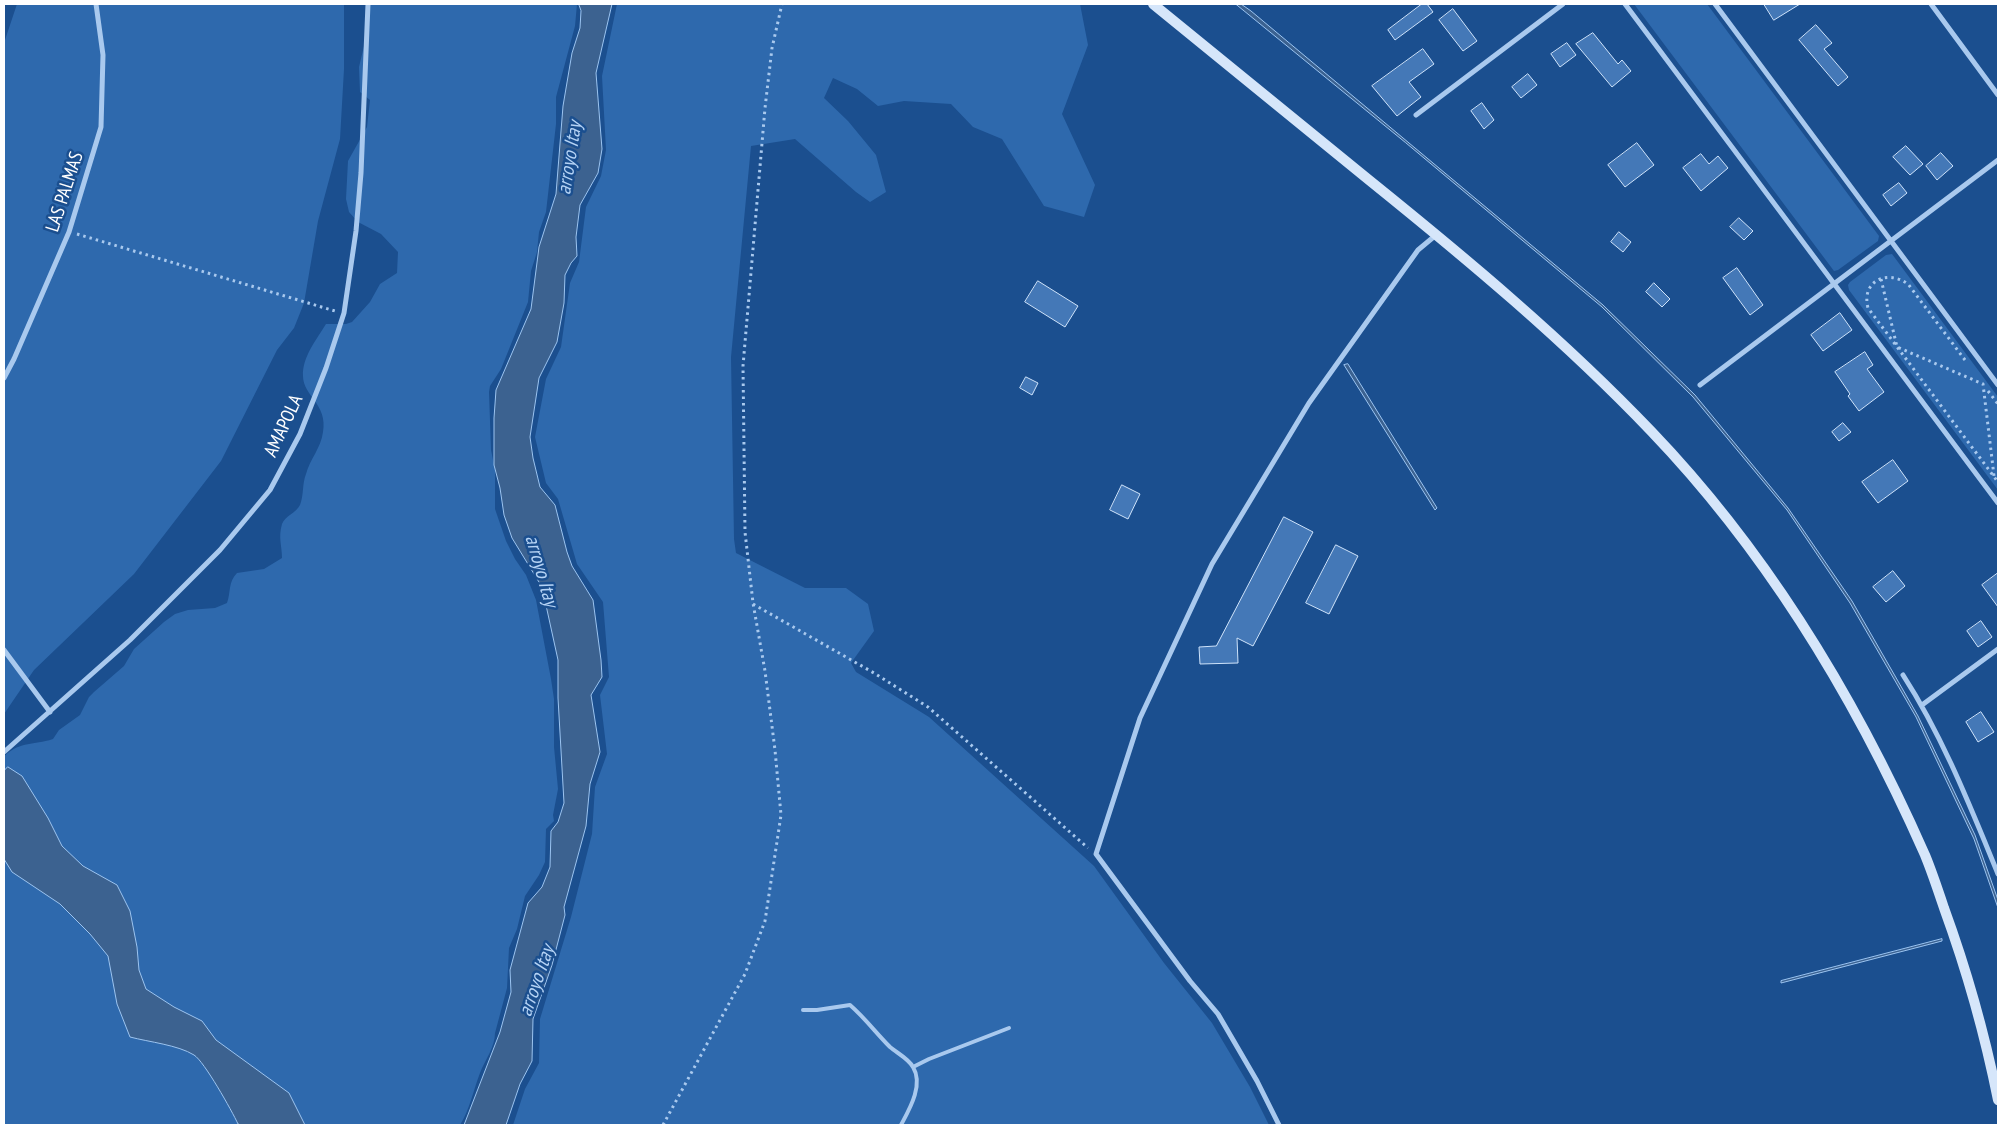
<!DOCTYPE html>
<style>
body{margin:0}
#map{position:relative;width:2002px;height:1129px;overflow:hidden;background:#1b4f8f;font-family:"PT Sans Narrow",sans-serif}
canvas{display:block}
.frame{position:absolute;inset:0;border:5px solid #fff;pointer-events:none}
</style>
<div id="map">
<canvas width="2002" height="1129"></canvas>
<div class="frame"></div>
</div>
<script>
const context = document.querySelector('canvas').getContext('2d');
context.lineJoin = 'round';
function paint(path, color) { context.fillStyle = color; context.fill(path, 'evenodd'); }
function stroke(path, color, width, dash) { context.strokeStyle = color; context.lineWidth = width; context.lineCap = dash ? 'butt' : 'round'; context.setLineDash(dash || []); context.stroke(path); }
function label(font, color, halo, rows, align = 'center') {
  context.font = font + ' "PT Sans Narrow",sans-serif'; context.lineWidth = 5; context.setLineDash([]); context.textBaseline = 'middle'; context.strokeStyle = halo; context.fillStyle = color; for (const [text, x, y, turn = 0] of rows) {
    context.save(); context.translate(x, y); context.rotate((+turn || 0) * Math.PI / 180); context.textAlign = isNaN(turn) ? turn : align; if (halo) context.strokeText(text, 0, 0); context.fillText(text, 0, 0); context.restore();
  }
}
paint(new Path2D(`
 M 17,4 L 344,4 L 344,69 L 340,139 L 318,221 L 304,303 L 294,328 L 277,350 L 221,461 L 134,574 L 34,670 L 4,714 L 4,43 Z
 M 367,4 L 577,4 L 575,26 L 556,97 L 556,124 L 546,212 L 539,232 L 537,252 L 531,271 L 528,302 L 501,369 L 490,386 L 489,392 L 491,450 L 495,470 L 495,509 L 506,541 L 515,559 L 526,575 L 536,600 L 551,679 L 554,699 L 554,747 L 558,789 L 553,815 L 554,821 L 546,829 L 545,862 L 539,875 L 525,896 L 517,929 L 509,948 L 507,988 L 495,1033 C 495,1047 485,1060 480,1073 C 473,1091 470,1109 460,1125 L 4,1125 L 4,756 C 23,740 32,746 53,739 L 59,730 L 80,715 L 89,697 L 94,692 L 124,666 L 134,649 L 164,622 L 175,614 L 188,610 L 215,608 L 227,603 C 231,592 228,582 237,573 L 264,569 L 282,558 C 282,545 278,538 282,524 C 285,516 296,513 300,505 C 304,495 302,484 306,474 C 310,459 321,448 323,432 C 328,404 303,396 303,376 C 302,357 317,339 326,324 L 346,324 L 352,322 L 370,302 L 380,284 L 397,273 L 398,252 L 381,234 L 358,222 L 349,212 L 346,199 L 348,161 L 367,127 L 370,100 L 360,92 L 359,67 L 365,42 Z
 M 617,4 L 1080,4 L 1088,45 L 1062,114 L 1095,185 L 1084,217 L 1044,206 L 1002,139 L 973,127 L 951,104 L 904,101 L 878,106 L 857,89 L 833,78 L 824,98 L 848,121 L 876,155 L 886,192 L 870,202 L 856,192 L 795,139 L 751,146 L 731,357 L 734,539 L 736,553 L 805,588 L 846,588 L 868,604 L 874,631 L 851,663 L 856,672 L 929,717 L 1094,866 L 1164,963 L 1212,1023 L 1250,1087 L 1269,1125 L 513,1125 L 525,1089 L 539,1063 L 540,1019 L 571,917 L 592,834 L 595,787 L 607,754 L 600,695 L 609,677 L 603,602 L 577,564 L 558,499 L 546,483 L 535,437 L 546,379 L 561,347 L 570,283 L 579,262 L 586,207 L 601,176 L 606,150 L 602,76 Z
 M 1634,4 L 1707,4 L 1879,236 L 1878,241 L 1838,270 L 1834,271 Z
 M 1892,254 L 1998,397 L 1998,490 L 1849,290 L 1848,285 L 1850,282 L 1886,255 Z`), '#2e69ad');
const water = new Path2D(`
 M 579,4 L 612,4 L 596,73 L 602,149 L 598,173 L 580,205 L 576,237 L 577,256 L 571,263 L 565,275 L 564,303 L 557,342 L 539,378 L 530,437 L 533,458 L 540,487 L 555,505 L 567,552 L 572,566 L 593,600 L 601,660 L 602,677 L 591,695 L 600,752 L 590,784 L 586,826 L 564,907 L 565,915 L 552,965 L 533,1019 L 532,1061 L 520,1084 L 506,1125 L 464,1125 L 500,1032 L 511,992 L 510,970 L 528,903 L 542,887 L 550,867 L 551,831 L 558,822 L 564,803 L 558,698 L 558,660 L 542,587 L 512,538 L 504,515 L 500,488 L 494,465 L 494,418 L 496,390 L 531,309 L 539,247 L 556,194 L 563,106 L 572,53 L 580,28 L 581,11 Z
 M 1236,4 L 1241,4 L 1251,11 L 1603,305 L 1695,395 L 1788,508 L 1852,601 L 1918,716 L 1975,835 L 1998,900 L 1998,908 L 1974,839 L 1916,717 L 1850,603 L 1787,510 L 1693,397 L 1602,307 L 1406,143 Z
 M 1348,364 L 1437,508 L 1435,510 L 1344,365 Z
 M 8,767 L 22,776 L 48,818 L 62,846 L 83,866 L 117,885 L 130,911 L 137,947 L 139,970 L 146,989 L 174,1007 L 202,1021 L 216,1040 L 289,1093 L 305,1125 L 241,1125 L 238,1124 C 232,1111 204,1061 194,1055 C 178,1045 149,1042 130,1037 L 117,1004 L 108,956 L 90,934 L 60,904 L 12,872 L 4,859 L 4,771 Z
 M 1942,939 L 1942,941 L 1781,983 L 1781,981 Z`);
paint(water, '#3c6290');
stroke(water, '#9cc4f0', 1);
const building = new Path2D(`
 M 1422,4 L 1427,4 L 1433,12 L 1395,40 L 1388,30 Z
 M 1764,4 L 1800,4 L 1774,20 Z
 M 1453,9 L 1477,41 L 1463,51 L 1439,20 Z
 M 1816,25 L 1832,43 L 1824,49 L 1848,77 L 1838,86 L 1799,40 Z
 M 1593,33 L 1618,64 L 1622,60 L 1631,71 L 1612,87 L 1576,44 Z
 M 1567,43 L 1576,55 L 1560,67 L 1551,54 Z
 M 1423,49 L 1434,64 L 1409,82 L 1421,97 L 1397,116 L 1372,86 Z
 M 1528,74 L 1537,85 L 1521,98 L 1512,87 Z
 M 1482,103 L 1494,120 L 1484,129 L 1471,111 Z
 M 1637,143 L 1654,165 L 1625,187 L 1608,165 Z
 M 1906,146 L 1923,164 L 1910,175 L 1893,157 Z
 M 1941,153 L 1953,166 L 1937,180 L 1926,166 Z
 M 1701,154 L 1709,164 L 1718,156 L 1728,168 L 1701,191 L 1683,168 Z
 M 1899,183 L 1907,193 L 1891,206 L 1883,195 Z
 M 1739,218 L 1753,231 L 1744,240 L 1730,227 Z
 M 1619,232 L 1631,242 L 1623,252 L 1611,242 Z
 M 1737,268 L 1763,305 L 1750,315 L 1723,278 Z
 M 1038,281 L 1078,306 L 1065,327 L 1025,302 Z
 M 1654,283 L 1670,299 L 1662,307 L 1646,292 Z
 M 1840,313 L 1852,330 L 1823,351 L 1811,335 Z
 M 1865,352 L 1873,365 L 1867,369 L 1884,392 L 1859,411 L 1848,396 L 1850,394 L 1835,372 Z
 M 1026,377 L 1038,383 L 1032,395 L 1020,388 Z
 M 1843,423 L 1851,432 L 1839,441 L 1832,432 Z
 M 1893,460 L 1908,481 L 1878,503 L 1862,482 Z
 M 1122,485 L 1140,494 L 1128,519 L 1110,510 Z
 M 1284,517 L 1313,532 L 1253,646 L 1237,638 L 1238,663 L 1200,664 L 1199,647 L 1216,646 Z
 M 1336,545 L 1358,556 L 1329,614 L 1306,603 Z
 M 1893,571 L 1905,586 L 1886,602 L 1873,587 Z
 M 1998,573 L 1998,607 L 1982,585 Z
 M 1981,621 L 1992,637 L 1978,647 L 1967,631 Z
 M 1981,712 L 1994,732 L 1978,742 L 1966,722 Z`);
paint(building, '#4478b7');
stroke(building, '#cfe3fa', 1);
stroke(new Path2D(`
 M 77,234 L 335,311
 M 1881,279 L 1897,347 L 1983,384 L 1994,476 L 1998,477
 M 1965,360 L 1908,284 C 1887,269 1861,281 1868,308 L 1998,482
 M 1988,391 L 1998,404
 M 753,604 L 874,673 L 928,707 L 1088,848
 M 663,1125 L 745,974 L 765,921 L 781,815 L 775,750 L 765,671 L 753,603 L 745,532 L 743,366 L 765,108 L 772,48 L 782,4`), '#a9c9ee', 3, [2.5, 4]);
stroke(new Path2D(`
 M 803,1010 L 817,1010 L 850,1005 C 865,1018 876,1033 890,1047 C 897,1053 909,1059 913,1067 C 924,1085 909,1110 901,1125
 M 913,1067 L 929,1059 L 1009,1028`), '#a9c9ee', 4);
stroke(new Path2D(`
 M 1625,4 L 1998,503
 M 1715,4 L 1998,385
 M 1931,4 L 1998,95
 M 1416,115 L 1563,4
 M 4,378 L 14,359 L 69,232 L 101,127 L 103,55 L 96,4
 M 1700,385 L 1998,160
 M 4,650 L 50,712
 M 1903,675 C 1943,737 1970,806 1998,874
 M 1922,705 L 1998,649
 M 4,752 L 130,640 L 220,550 L 270,490 L 300,434 L 326,368 L 344,313 L 356,231 L 361,173 L 368,4
 M 1279,1125 L 1257,1081 L 1218,1014 L 1190,981 L 1096,854 L 1140,718 L 1212,564 L 1309,403 L 1418,250 L 1436,235`), '#a9c9ee', 5);
stroke(new Path2D(`
 M 1153,4 C 1225,62 1297,121 1369,180 C 1467,259 1564,340 1651,431 C 1768,553 1857,701 1925,855 C 1932,872 1938,890 1944,908 C 1967,971 1985,1035 1998,1100`), '#d6e6fa', 10);
label('19px', '#fff', '#1b4f8f', [
 ["LAS PALMAS",65,192,-72],
 ["AMAPOLA",284,426,-65]
]);
label('italic 20px', '#b5d3f5', '#1b4f8f', [
 ["arroyo Itay",570,158,-81],
 ["arroyo Itay",541,571,74],
 ["arroyo Itay",537,981,-71]
]);
</script>
